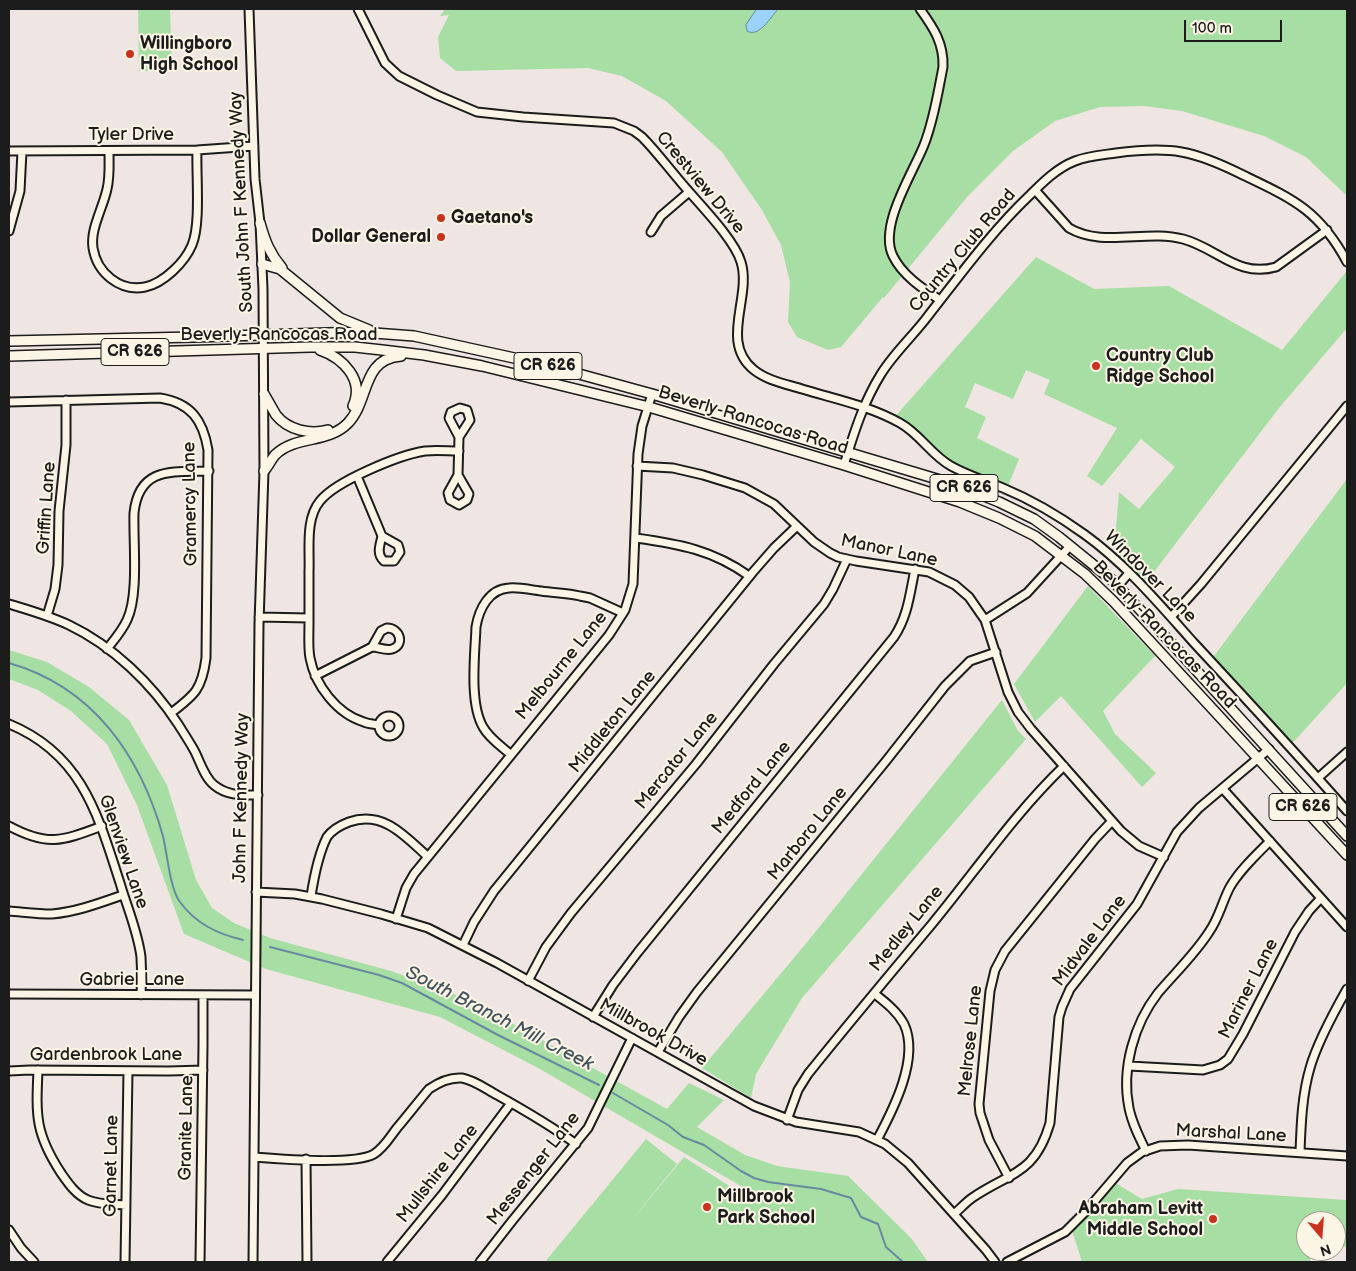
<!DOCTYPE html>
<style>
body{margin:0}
#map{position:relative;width:1356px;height:1271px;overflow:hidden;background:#efe5e2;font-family:"Balsamiq Sans",sans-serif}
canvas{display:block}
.frame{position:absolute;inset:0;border:10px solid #1c1c1c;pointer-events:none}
.north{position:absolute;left:1296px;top:1211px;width:50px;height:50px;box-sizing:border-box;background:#fcf5e5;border:1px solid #a29e95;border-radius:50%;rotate:162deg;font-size:14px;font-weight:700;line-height:20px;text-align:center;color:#1c1c1c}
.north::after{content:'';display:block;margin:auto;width:18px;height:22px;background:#c8321e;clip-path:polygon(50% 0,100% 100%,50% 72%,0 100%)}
.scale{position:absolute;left:1184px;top:20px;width:98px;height:22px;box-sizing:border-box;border:2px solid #1c1c1c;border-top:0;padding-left:6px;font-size:15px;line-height:18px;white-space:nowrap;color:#1c1c1c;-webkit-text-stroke:4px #fcf5e5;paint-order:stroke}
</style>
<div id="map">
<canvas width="1356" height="1271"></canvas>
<div class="frame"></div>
<div class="north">N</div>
<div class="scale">100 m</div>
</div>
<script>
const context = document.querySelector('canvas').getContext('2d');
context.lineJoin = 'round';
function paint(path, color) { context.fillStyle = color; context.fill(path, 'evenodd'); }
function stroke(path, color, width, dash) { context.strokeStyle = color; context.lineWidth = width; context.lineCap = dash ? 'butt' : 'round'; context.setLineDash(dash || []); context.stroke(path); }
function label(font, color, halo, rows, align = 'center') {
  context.font = font + ' "Balsamiq Sans",sans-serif'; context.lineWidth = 4; context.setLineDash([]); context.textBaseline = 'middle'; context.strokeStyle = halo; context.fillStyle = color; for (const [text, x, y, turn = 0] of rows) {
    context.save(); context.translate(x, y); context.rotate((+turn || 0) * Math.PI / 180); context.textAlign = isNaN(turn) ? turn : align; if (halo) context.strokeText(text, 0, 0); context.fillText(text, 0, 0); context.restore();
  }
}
paint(new Path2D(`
 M 138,9 L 170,9 L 172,71 L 139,71 Z
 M 445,9 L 1347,9 L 1347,196 L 1306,157 L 1264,136 L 1182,111 L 1144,106 L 1100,107 L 1055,121 L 1013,151 L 967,197 L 884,298 L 883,297 L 841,347 L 828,350 L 797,337 L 788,322 L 790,282 L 781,245 L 762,210 L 722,152 L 666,101 L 622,76 L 588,68 L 456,71 L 440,58 L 438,37 L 449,15 L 440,16 Z
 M 1036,257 L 1094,289 L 1169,286 L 1282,350 L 1346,272 L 1347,274 L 1347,328 L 1279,408 L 1147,581 L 1117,557 L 1116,527 L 1119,492 L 1139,509 L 1175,467 L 1141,439 L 1102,486 L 1087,476 L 1117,428 L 1044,394 L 1050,380 L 1026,370 L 1013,399 L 975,383 L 965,407 L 986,417 L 977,438 L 1019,459 L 1008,486 L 948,464 L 893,419 Z
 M 1347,479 L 1347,683 L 1289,747 L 1211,660 Z
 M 1088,586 L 1155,656 L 1103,711 L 1115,734 L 1156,773 L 1142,787 L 1061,696 L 1035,722 L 1014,684 Z
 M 9,650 L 47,662 L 89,687 L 129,720 L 167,785 L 196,880 L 212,908 L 234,923 L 270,938 L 391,971 L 472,1001 L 667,1109 L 689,1083 L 724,1100 L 697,1127 L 745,1155 L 777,1166 L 848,1176 L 911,1238 L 928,1262 L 545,1262 L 646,1139 L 677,1164 L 627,1226 L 684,1157 L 748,1198 L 765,1200 L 540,1069 L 440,1017 L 266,969 L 184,934 L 137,805 L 107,744 L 71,711 L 38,690 L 9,679 Z
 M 1002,700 L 1018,731 L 1026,739 L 802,998 L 756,1074 L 751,1098 L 702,1068 L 808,941 Z
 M 1112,1181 L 1142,1199 L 1178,1189 L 1347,1200 L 1347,1247 L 1336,1246 L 1336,1221 L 1306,1221 L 1306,1251 L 1311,1251 L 1310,1262 L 1082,1262 L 1071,1227 Z`), '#a6dea3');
const water = new Path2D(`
 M 757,9 L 778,9 C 771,17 759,38 747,31 L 746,25 Z`);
paint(water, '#9bd3fa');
stroke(water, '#688aa1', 1);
stroke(new Path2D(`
 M 9,663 C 93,687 140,755 163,836 C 167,853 170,889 180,902 C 196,924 218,934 243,940
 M 270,947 L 379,975 L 402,983 L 498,1035 L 599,1085
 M 613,1093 L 668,1125 L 683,1137 L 704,1145 L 741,1171 L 754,1178 L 768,1182 L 821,1189 L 851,1198 L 861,1217 L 878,1224 L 886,1247 L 903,1262`), '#688aa1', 2);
const minor = new Path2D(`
 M 249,9 L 255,179 L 260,223 L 263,289 L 264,471 L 259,624 L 253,1262
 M 358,9 L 385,63 L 399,76 L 437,95 L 477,112 L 523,117 L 614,123 L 634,131 L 642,137 C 655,150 667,166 679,180 C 696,201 734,238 741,262 C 752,297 719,342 754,370 C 768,381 786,384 802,389 C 835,399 870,406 900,423 C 920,434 931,455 951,466 C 967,475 986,481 1003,488 C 1032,500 1059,516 1084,534 C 1126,564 1160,605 1194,643 C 1246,699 1297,754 1347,811
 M 920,9 C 933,27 944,43 943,67 C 938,92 934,120 924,145 C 913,173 878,226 893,256 C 902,275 923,289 940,300
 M 9,151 L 197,150 L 254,146
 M 109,151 C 109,164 110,177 107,189 C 103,208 90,229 93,248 C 97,273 120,292 145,287 C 164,283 185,262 192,245 C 201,224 196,175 197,150
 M 1035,190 L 1069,228 C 1103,248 1146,229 1183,239 C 1217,248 1238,278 1276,267 L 1327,230
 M 9,231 L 20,191 L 22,151
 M 651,232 L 661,216 L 689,192
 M 9,402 L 160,398 C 191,403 203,420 208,450 L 206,658 C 202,689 195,695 171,713
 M 460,408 L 467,410 L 470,420 L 459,437 L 449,418 L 451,412 Z
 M 844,465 C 854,433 863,403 881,374 C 894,353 913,336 928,316 C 961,274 991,232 1030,195 C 1043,182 1057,168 1075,161 C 1088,156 1102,155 1116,153 C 1171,146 1193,150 1243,175 C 1293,199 1319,210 1347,262
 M 637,466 L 673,468 L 703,475 L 745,488 L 774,504 L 814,542 L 830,553 L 838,557 L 856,561 L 929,572 L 955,585 L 969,597 L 985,620 L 1008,692 L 1018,712 L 1031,729 L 1121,831 L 1139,846 L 1164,857
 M 458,475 L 469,494 L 467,500 L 459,505 L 450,500 L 448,493 Z
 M 458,475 L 459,437
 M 357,476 L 382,536
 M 382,536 L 398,545 L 400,552 L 394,561 L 384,561 C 376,554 380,545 382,536 Z
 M 636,538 C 679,544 713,550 749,576
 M 1118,586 L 1129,573
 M 9,604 C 29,610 50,616 69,625 C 113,646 152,684 178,724 C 183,732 189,741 194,750 C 200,761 204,777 214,785 C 227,796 243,795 258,795
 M 47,616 L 55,589 L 58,565 L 59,511 L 66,445 L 66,400
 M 259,617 L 309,618
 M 1171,617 L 1201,584 L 1347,406
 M 985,620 L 1027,593 L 1070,546
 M 387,628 C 400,628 405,645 392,649 C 386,651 378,647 372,647 L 381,631 Z
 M 107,649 C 114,640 122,631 127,620 C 139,595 133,542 134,513 C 139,466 173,472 209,471
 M 315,676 L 372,647
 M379 726a10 10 0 1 1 20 0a10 10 0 1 1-20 0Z
 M 9,724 C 82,754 98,815 120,883 C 127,907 138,932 141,957 C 142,970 142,982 141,995
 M 379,725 C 374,724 368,724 364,722 C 337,714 315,685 310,658 C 308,647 309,635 309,624 C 309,606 309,589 309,571 C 310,549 305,519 320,501 C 336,481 399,455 425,451 C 436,450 448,451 459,451
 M 510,754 C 501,746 489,738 483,727 C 469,703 475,654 476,627 C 479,609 489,589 509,588 C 520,587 531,590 541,591 C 554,593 567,593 580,596 L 590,598 L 623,613
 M 1318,778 L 1347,752
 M 1223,789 L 1347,927
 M 9,826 C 48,847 62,841 102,826
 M 256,892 L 295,894 L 322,899 L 381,914 L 428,928 L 497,963 L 754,1106 L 796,1122 L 859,1132 L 885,1144 L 908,1163 L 986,1250 L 995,1262
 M 311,896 C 314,877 318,855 327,837 C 332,830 341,825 349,822 C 383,810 405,836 428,857
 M 9,911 C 23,912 37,914 52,914 C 76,912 100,903 123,895
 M 396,919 L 406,888 L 414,874 L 609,635 L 625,610 L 633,584 L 638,454 L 642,426 L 652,394
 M 463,945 L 474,922 L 494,891 L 753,572 L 774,548 L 797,526
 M 528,981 L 546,947 L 571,913 L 696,764 L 774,664 L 824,604 L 833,589 L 847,559
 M 9,994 L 255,995
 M 875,994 C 885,1002 897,1011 904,1024 C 920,1058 893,1110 877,1140
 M 593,1017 L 613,985 L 638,952 L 894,637 C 908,616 910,593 915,569
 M 658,1052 L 679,1017 L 697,992 L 886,761 L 945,686 L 970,661 L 996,652
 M 1129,1066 L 1203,1070 L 1220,1065 L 1228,1059 L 1243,1034 L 1295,932 L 1309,911 L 1321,898
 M 38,1070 C 36,1116 35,1133 61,1173 C 68,1183 76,1195 88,1200 C 100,1205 114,1204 126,1205
 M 9,1071 L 30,1070 L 169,1071 L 203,1070
 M 787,1120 L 798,1090 L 808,1074 C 849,1023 890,974 932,924 C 975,872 1014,814 1064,766
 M 1146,1151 C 1139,1137 1132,1123 1129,1108 C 1121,1069 1134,1024 1158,993 C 1175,973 1195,954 1209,932 C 1219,918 1222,902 1230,887 C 1240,870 1256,855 1270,841
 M 1300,1152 C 1301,1125 1302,1095 1310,1068 C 1317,1043 1334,1012 1347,989
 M 254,1157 C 278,1159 355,1165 374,1154 C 384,1148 390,1137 397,1128 C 408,1115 418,1102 429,1089 C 439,1082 449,1077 462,1078 C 474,1080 486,1089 497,1095 C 524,1110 550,1125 576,1144
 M 306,1159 L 307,1262
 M 1009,1178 L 989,1140 L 980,1113 L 979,1104 L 990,991 L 995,970 L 1005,951 L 1095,839 L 1112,821
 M 954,1214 C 960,1209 965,1203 972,1198 C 1010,1172 1035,1175 1050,1123 L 1059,1017 L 1062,1007 L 1070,989 L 1137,904 L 1177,832 L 1199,808 L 1269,749
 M 9,1230 L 21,1248 L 34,1262
 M 125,1262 L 128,1071
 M 200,1262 L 203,1045 L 203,995
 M 387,1262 L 442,1195 L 511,1103
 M 480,1262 L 512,1221 L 588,1128 L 632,1038
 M 1007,1262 L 1065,1232 L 1086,1211 L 1127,1163 L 1142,1152 L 1160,1146 L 1188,1145 L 1347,1156`);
const major = new Path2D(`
 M 260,223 C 265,241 270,254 282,268
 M 262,264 L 280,269 L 340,318 L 369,330
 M 9,341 L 194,337 L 361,332 L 414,336 L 546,365 L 652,394 L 957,485 L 999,502 L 1034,519 L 1059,537 L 1112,580 L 1175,647 L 1347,836
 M 320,350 C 343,358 365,380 353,406
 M 9,356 L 310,347 L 355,347 L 382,350 L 424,355 L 482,366 L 649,407 L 844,465 L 960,502 L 999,518 L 1035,536 L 1085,574 L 1114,602 L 1347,855
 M 264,394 C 268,401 272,408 276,415 C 288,430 310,435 328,430
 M 264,471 C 268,466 271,460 275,455 C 295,435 328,444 348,423 C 370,400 361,359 401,356`);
stroke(minor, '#1c1c1c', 11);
stroke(major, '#1c1c1c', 12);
stroke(minor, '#fcf5e5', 7);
stroke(major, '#fcf5e5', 9);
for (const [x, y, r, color] of [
 [130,54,5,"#c8321e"],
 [441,218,5,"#c8321e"],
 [441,237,5,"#c8321e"],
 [1096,366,5,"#c8321e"],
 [707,1207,5,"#c8321e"],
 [1213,1219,5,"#c8321e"]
]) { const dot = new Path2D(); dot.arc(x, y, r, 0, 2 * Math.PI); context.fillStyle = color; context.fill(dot); stroke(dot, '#fcf5e5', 2); }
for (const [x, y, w] of [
 [135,352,68],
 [548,366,68],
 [964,488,68],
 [1303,807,68]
]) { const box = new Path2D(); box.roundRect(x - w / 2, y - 13.5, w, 27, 4); context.fillStyle = '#fcf5e5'; context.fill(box); stroke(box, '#1c1c1c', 1); }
label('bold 16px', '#1c1c1c', null, [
 ["CR 626",135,352],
 ["CR 626",548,366],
 ["CR 626",964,488],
 ["CR 626",1303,807]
]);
label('bold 18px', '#1c1c1c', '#fcf5e5', [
 ["Willingboro",140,44],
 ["High School",140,65],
 ["Gaetano's",451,218],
 ["Dollar General",431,237,"right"],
 ["Country Club",1106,356],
 ["Ridge School",1106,377],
 ["Millbrook",717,1197],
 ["Park School",717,1218],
 ["Abraham Levitt",1203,1209,"right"],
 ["Middle School",1203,1230,"right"]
], 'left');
label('18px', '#1c1c1c', '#fcf5e5', [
 ["Tyler Drive",131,135],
 ["Crestview Drive",700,183,50],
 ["South John F Kennedy Way",242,202,-93],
 ["Country Club Road",963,251,-50],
 ["Beverly-Rancocas Road",279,335],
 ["Beverly-Rancocas Road",753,421,17],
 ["Gramercy Lane",191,504,-91],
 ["Griffin Lane",47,508,-86],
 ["Manor Lane",889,551,12],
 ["Windover Lane",1150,577,45],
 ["Beverly-Rancocas Road",1164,635,46],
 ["Melbourne Lane",562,666,-51],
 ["Middleton Lane",613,722,-51],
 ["Mercator Lane",677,761,-51],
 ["Medford Lane",752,788,-51],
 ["John F Kennedy Way",242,798,-89],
 ["Marboro Lane",808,834,-51],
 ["Glenview Lane",123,852,71],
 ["Medley Lane",907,929,-51],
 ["Midvale Lane",1090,941,-53],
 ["Gabriel Lane",132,980],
 ["Mariner Lane",1249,989,-63],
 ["Millbrook Drive",653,1033,29],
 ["Melrose Lane",971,1041,-84],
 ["Gardenbrook Lane",106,1055],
 ["Granite Lane",187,1128,-89],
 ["Marshal Lane",1231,1134,3],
 ["Garnet Lane",112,1166,-89],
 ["Messenger Lane",534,1169,-52],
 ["Mullshire Lane",438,1174,-52]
]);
label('italic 19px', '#42535f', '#fcf5e5', [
 ["South Branch Mill Creek",499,1019,27]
]);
</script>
